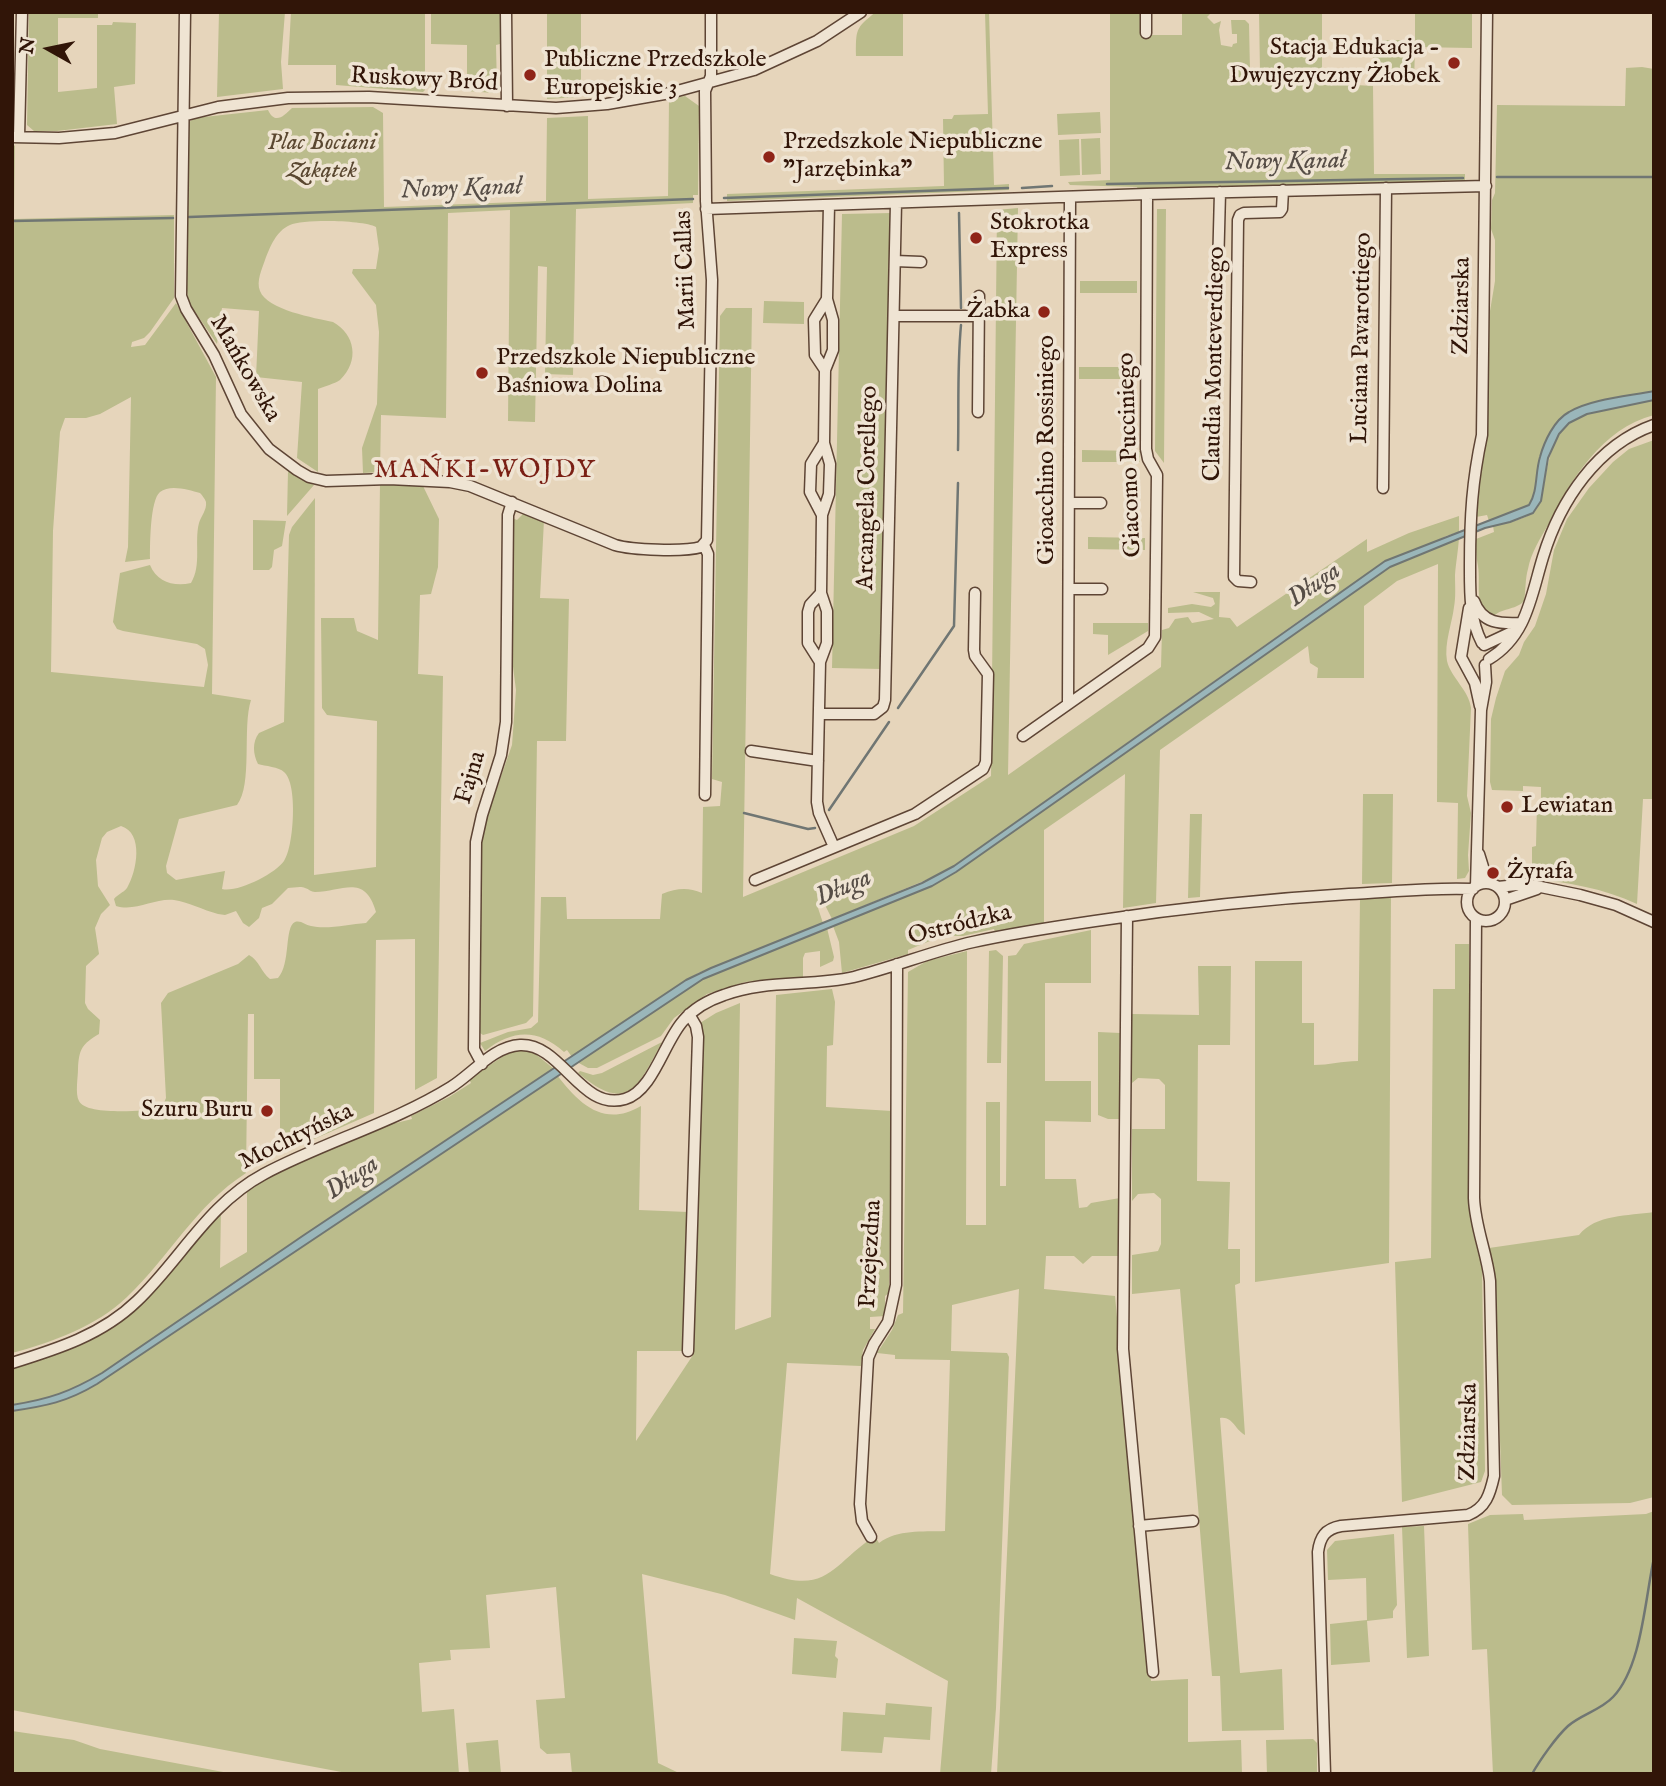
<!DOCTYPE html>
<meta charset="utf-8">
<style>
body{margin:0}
#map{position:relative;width:1666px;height:1786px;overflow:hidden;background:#e6d5bb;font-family:"IM FELL English",serif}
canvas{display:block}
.frame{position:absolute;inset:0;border:14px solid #311508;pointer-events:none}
.north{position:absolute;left:14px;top:14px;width:70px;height:70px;-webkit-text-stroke:5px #efe4d3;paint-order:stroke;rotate:279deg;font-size:19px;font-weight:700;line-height:28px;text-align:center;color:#311508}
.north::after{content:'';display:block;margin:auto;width:24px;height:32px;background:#311508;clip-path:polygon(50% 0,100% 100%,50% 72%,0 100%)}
</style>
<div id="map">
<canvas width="1666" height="1786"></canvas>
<div class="frame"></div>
<div class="north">N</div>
</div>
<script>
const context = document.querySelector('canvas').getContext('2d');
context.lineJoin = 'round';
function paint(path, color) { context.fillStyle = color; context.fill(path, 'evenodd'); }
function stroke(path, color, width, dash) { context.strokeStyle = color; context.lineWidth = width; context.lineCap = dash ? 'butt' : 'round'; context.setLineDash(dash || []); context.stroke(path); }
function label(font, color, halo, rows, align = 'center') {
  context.font = font + ' "IM FELL English",serif'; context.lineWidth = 7; context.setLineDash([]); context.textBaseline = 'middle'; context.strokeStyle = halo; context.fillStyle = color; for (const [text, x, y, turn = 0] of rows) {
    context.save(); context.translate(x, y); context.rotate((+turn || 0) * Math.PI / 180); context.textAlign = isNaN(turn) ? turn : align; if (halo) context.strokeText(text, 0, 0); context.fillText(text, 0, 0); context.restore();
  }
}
paint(new Path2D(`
 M 29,12 L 98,12 L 98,18 L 58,18 L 58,92 L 97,88 L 97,25 L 112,25 L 113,22 L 136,23 L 135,84 L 114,87 L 117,124 L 57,131 L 34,131 L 27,125 Z
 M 219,12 L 285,12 L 281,62 L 283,89 L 217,97 Z
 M 291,12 L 425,12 L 425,90 L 423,92 L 336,85 L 336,65 L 288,65 Z
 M 431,12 L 500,12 L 500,44 L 496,45 L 497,89 L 494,93 L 467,91 L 467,45 L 431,44 Z
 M 547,12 L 581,12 L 581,97 L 547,99 Z
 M 876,12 L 903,12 L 903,56 L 856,56 C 856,30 855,28 876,12 Z
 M 985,12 L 989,12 L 994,185 L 1009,184 L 1009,190 L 727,201 L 727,194 L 944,186 L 943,119 L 952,119 L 954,115 L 988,114 Z
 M 1110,12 L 1141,12 L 1142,35 L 1182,35 L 1182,12 L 1212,12 L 1207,17 L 1214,24 L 1221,21 L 1219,30 L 1221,45 L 1232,47 L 1233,44 L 1237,43 L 1237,34 L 1232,34 L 1231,20 L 1245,20 L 1249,24 L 1250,71 L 1260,71 L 1259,12 L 1322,12 L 1322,83 L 1373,86 L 1374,174 L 1465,174 L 1465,182 L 1138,190 L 1137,187 L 1070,185 L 1068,182 L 1110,180 Z
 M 1415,12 L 1472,12 L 1472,48 L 1415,47 L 1414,83 L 1405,83 L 1398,76 L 1373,76 L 1373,40 L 1415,40 Z
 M 1642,67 L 1654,69 L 1654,391 L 1599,403 L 1559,421 L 1539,458 L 1535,492 L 1529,505 L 1489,521 L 1487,515 L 1476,517 L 1475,494 L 1486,427 L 1489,317 L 1495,281 L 1495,240 L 1491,229 L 1492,200 L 1495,193 L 1497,105 L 1625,106 L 1626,68 Z
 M 685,96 L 699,106 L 698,195 L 693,195 L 693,203 L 576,209 L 573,375 L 545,374 L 547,267 L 538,266 L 535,422 L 508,421 L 510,210 L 448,213 L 446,418 L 381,415 L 380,472 L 363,473 L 362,448 L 377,404 L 379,332 L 376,305 L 352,273 L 353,269 L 376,269 L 379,249 L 376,227 C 363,220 303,219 290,225 C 276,231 270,247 265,260 C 262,269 256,281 260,291 C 267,310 315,318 333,322 C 355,334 360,361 340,380 C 334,384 325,386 318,389 L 318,472 L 297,458 L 302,382 L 256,377 L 259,311 L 222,308 L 217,344 L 191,306 L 188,299 L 186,282 L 187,131 L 189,122 L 195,118 L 268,110 C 275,125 284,116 292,108 L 373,107 L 383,113 L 384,207 L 546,201 L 547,118 L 588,116 L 588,199 L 668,196 L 669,99 Z
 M 1100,112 L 1101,133 L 1058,135 L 1057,114 Z
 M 1100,138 L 1101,174 L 1082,175 L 1081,139 Z
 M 1079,139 L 1080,175 L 1060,176 L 1059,140 Z
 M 12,143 L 15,146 L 14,219 L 174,215 L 174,298 L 150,332 L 144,338 L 132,342 L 131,347 L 145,345 L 176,303 L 216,377 L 212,694 L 251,700 C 242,727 253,785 237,805 L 179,819 L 166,866 L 167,873 L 176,880 L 225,871 L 222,889 C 237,893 275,874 284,861 C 294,847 298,783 284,772 C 279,767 265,766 258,764 C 253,754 252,742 259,733 L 284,722 L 289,535 L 292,527 L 315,498 L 314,875 L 376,867 L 377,721 L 327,715 L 322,708 L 321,618 L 354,618 L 357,631 L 378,640 L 380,483 L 423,486 L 439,519 L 438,567 L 431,594 L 420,595 L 418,674 L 443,676 L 437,1078 L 415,1090 L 415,939 L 376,940 L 374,1113 L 280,1154 L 280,1079 L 254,1079 L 254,1014 L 248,1014 L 246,1173 C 195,1206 170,1256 127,1297 C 97,1326 53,1342 12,1353 ZM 131,397 L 128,547 L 125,562 L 150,559 C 150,545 150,500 160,492 C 170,484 189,490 200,493 C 202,495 205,499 206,502 C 207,510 201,516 199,523 C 194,542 202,565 191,583 C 174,587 157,582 150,565 L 120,573 L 113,622 L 117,629 L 123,631 L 197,644 L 205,649 L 208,665 L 204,687 L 51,672 L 53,531 L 60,432 L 65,418 L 86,418 L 100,414 ZM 121,826 C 144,833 137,871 127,888 C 123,893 118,894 114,899 L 116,906 C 136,912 154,898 174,900 C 188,902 203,910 218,914 L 225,915 L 236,911 L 243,923 L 249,927 L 259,918 L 262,908 L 272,904 L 288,888 C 293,888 301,886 305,888 C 309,889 311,892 315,892 C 342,892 365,873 376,912 L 366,923 C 349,924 327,930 311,926 C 305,925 301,920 295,922 C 284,927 291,964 278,978 L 270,979 C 261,972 259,960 249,955 L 238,964 L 168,993 L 161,1003 L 166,1098 L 162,1107 L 158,1110 C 143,1110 86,1116 79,1101 C 75,1094 78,1077 78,1069 C 79,1049 82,1044 99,1034 L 100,1020 L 88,1009 L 85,1003 L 86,966 L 99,954 L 95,928 L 101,914 L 110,905 L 98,886 L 96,860 L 102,838 L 107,832 Z
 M 1018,208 L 1008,775 L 1161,667 L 1162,630 L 1169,628 L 1175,619 L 1188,617 L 1192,623 L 1214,619 L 1199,612 L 1168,613 L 1168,608 L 1192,604 L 1211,607 L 1215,604 L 1213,598 L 1193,592 L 1220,592 L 1219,617 L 1230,618 L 1237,627 L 1367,539 L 1367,552 L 1409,533 L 1459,516 L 1459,532 L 1446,536 L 1331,598 L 954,866 L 938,875 L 832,919 L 824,903 L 817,905 L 823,923 L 698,973 L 572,1057 L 567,1050 L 564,1052 C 537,1028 512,1030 485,1051 L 480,1043 L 508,1032 L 531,1028 L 538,1022 L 541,897 L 566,897 L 567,919 L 660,919 L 662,894 C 677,888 688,887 702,893 L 703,807 L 720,806 L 722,782 L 712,779 L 720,316 L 726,308 L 752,308 L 743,897 L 914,826 L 991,776 L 997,210 Z
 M 1157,209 L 1166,209 L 1164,463 L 1155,451 Z
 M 892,213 L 882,669 L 832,668 L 842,214 Z
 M 1080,281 L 1137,281 L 1137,293 L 1080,293 Z
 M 764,301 L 804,302 L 804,324 L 763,323 Z
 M 1079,367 L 1137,367 L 1137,379 L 1079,379 Z
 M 1654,400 L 1654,415 C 1602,428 1570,481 1548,525 C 1540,539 1531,553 1528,569 C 1525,579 1526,590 1524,601 C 1515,611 1501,607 1492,618 C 1473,605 1481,586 1478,566 C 1476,555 1476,549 1476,539 L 1494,532 L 1493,526 C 1506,523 1523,520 1534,512 C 1549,501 1540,447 1570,423 C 1591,406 1628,405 1654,400 Z
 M 1654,440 L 1654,799 L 1643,799 L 1637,904 C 1603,888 1569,883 1532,878 L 1532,847 L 1536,846 L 1537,803 L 1541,800 L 1541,787 L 1523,786 L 1523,791 L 1492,790 L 1490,782 L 1491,719 L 1496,698 L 1505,671 L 1519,655 L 1524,642 L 1535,626 L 1546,594 L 1554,550 L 1567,519 L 1589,488 L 1613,462 L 1629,449 Z
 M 1082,450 L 1140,451 L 1140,462 L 1082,462 Z
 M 288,471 L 314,485 L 287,516 Z
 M 524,513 L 544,520 L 540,598 L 569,599 L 566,741 L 537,741 L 533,1016 L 526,1023 L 483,1035 L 480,1033 L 481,848 L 484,825 L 512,745 L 516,690 L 513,667 L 512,518 L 517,520 Z
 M 253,520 L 286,521 L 282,546 L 274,550 L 272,567 L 269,570 L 253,570 Z
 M 1088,537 L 1145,538 L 1145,550 L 1088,549 Z
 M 1459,538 C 1458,552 1456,562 1455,575 C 1455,586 1456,597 1454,607 C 1452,624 1444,643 1447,661 C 1451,678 1469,690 1471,708 L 1467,796 L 1471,813 L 1468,855 L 1469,871 L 1465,878 L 1457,879 L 1458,803 L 1437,802 L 1438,564 L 1397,581 L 1364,606 L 1364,678 L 1317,678 L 1318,668 L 1310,663 L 1308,646 L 1160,750 L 1156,903 L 1123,908 L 1125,774 L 1044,830 L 1044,923 L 995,932 L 994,929 L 963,936 L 942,936 L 908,950 L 908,954 L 842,973 L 839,942 L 833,926 L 932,886 L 956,872 L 1390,567 Z
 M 1093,623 L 1148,623 L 1148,631 L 1108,655 L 1108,635 L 1093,634 Z
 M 1363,794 L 1393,794 L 1392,883 L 1362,884 Z
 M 1190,814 L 1202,814 L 1200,897 L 1188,898 Z
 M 1391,895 L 1389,1263 L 1255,1282 L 1255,961 L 1302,961 L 1302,1023 L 1314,1023 L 1314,1065 C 1329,1065 1342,1061 1358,1061 L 1360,898 Z
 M 827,928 L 834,957 L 833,961 L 820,967 L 820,951 L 805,953 L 803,958 L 803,977 L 745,982 L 707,994 L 674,1018 L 661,1036 L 597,1068 L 588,1068 L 577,1062 L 703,979 Z
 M 1091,930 L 1091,983 L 1045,983 L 1045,1081 L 1091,1081 L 1091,1122 L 1045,1121 L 1045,1179 L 1076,1179 L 1079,1208 L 1087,1207 L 1091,1203 L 1120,1198 L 1120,1256 L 1092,1256 L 1083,1264 L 1074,1256 L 1046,1256 L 1044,1289 L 1115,1296 L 1151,1681 L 1188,1679 L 1188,1742 L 1241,1740 L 1242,1774 L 997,1774 L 1019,1289 L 952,1305 L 951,1351 L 1007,1353 L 1009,1357 L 996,1708 L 991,1774 L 940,1774 L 948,1681 L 935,1674 L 797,1598 L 795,1620 L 725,1595 L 642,1574 L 658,1763 L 681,1774 L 572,1774 L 570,1753 L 547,1754 L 540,1748 L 536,1700 L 565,1698 L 556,1587 L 486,1595 L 490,1648 L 450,1650 L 451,1660 L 419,1663 L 422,1712 L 454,1709 L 459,1774 L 352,1774 L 12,1710 L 12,1411 C 46,1406 67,1402 97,1384 L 557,1075 C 579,1104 604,1128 641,1106 L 639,1210 L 688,1212 L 684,1351 L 637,1351 L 636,1441 L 693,1355 L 700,1023 L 716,1013 L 740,1003 L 735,1330 L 771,1317 L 776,995 L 832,989 L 835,1002 L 833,1045 L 827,1046 L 826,1107 L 892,1111 L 889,1293 L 885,1296 L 885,1316 L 870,1317 L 870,1329 L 875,1329 L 863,1350 L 861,1366 L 787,1363 L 770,1574 C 829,1595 833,1563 875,1536 L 879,1543 C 898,1529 922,1532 945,1531 L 950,1360 L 895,1359 L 895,1355 L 877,1353 L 892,1330 L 898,1315 L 903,1313 L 908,972 L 927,961 L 967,951 L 966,1225 L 986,1225 L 986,1102 L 1000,1102 L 1000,1186 L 1006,1186 L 1008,956 L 1016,955 L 1024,944 Z
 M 1455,944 L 1469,944 L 1470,1214 L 1474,1237 L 1482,1265 L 1485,1471 L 1481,1482 L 1402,1502 L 1395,1262 L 1431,1258 L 1433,989 L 1455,989 Z
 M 996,950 L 1003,956 L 1001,1063 L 987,1063 L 989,951 Z
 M 1198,966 L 1231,966 L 1230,1045 L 1198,1045 L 1197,1181 L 1230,1182 L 1228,1249 L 1240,1249 L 1240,1283 L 1235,1285 L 1245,1435 C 1235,1430 1233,1416 1220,1418 L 1240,1673 L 1282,1669 L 1284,1730 L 1222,1731 L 1220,1676 L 1212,1676 L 1180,1289 L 1132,1294 L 1132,1255 L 1158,1251 L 1161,1244 L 1161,1199 L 1154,1193 L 1138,1194 L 1132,1201 L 1132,1129 L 1165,1129 L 1165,1085 L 1159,1079 L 1138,1078 L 1132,1083 L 1132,1014 L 1199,1015 Z
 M 1098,1032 L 1120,1033 L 1119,1119 L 1108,1119 L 1098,1115 Z
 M 662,1042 C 638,1087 628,1115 578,1073 L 580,1071 L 593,1075 L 602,1073 Z
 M 522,1049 L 532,1051 L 554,1069 L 304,1235 L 102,1373 C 70,1392 49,1399 12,1405 L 12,1367 L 82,1343 L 100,1334 L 221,1209 L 220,1268 L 247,1252 L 247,1189 L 269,1176 L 395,1120 L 396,1123 L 412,1119 L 411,1116 L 449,1097 L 471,1083 L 469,1079 L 505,1055 Z
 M 1654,1212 L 1654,1497 L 1630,1503 L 1512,1505 L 1502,1495 L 1494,1275 L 1489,1248 L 1579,1235 C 1596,1214 1628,1216 1654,1212 Z
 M 1654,1511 L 1654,1774 L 1493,1774 L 1487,1649 L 1472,1650 L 1468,1524 L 1490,1515 L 1523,1514 L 1524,1520 L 1646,1514 Z
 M 1424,1526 L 1429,1656 L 1407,1658 L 1402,1527 Z
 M 1394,1534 L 1397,1605 L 1393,1611 L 1393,1618 L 1367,1621 L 1370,1662 L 1331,1665 L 1330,1624 L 1367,1620 L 1366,1578 L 1328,1580 L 1327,1550 L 1335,1541 Z
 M 794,1638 L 837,1641 L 835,1656 L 838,1659 L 836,1678 L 792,1674 Z
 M 886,1703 L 932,1707 L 930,1740 L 884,1737 L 882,1753 L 841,1751 L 843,1712 L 885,1715 Z
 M 12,1731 L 74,1740 L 100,1749 L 234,1774 L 12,1774 Z
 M 1313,1739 L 1317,1743 L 1317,1774 L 1267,1774 L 1266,1740 Z
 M 498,1740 L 501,1774 L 469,1774 L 466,1743 Z`), '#bbbc8c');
const water = new Path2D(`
 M 1654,391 L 1654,400 L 1587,414 L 1569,423 L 1559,434 L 1548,458 L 1541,501 L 1533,513 L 1510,522 L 1485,528 L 1390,567 L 956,872 L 932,886 L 703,979 L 97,1384 C 67,1402 46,1406 12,1411 L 12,1405 C 49,1399 70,1392 102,1373 L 304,1235 L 686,980 L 711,968 L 922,883 L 954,866 L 1385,561 L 1529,505 C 1538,491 1535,473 1540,457 C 1544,442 1554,420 1569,412 C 1590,399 1629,396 1654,391 Z`);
paint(water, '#9ab6ba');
stroke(water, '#707673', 2);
stroke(new Path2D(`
 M 1497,177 L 1654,177
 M 1107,184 L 1463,178
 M 1022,188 L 1052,186
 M 724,198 L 1008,188
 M 959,213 L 961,308
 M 189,217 L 693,199
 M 12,221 L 173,218
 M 958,450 C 959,408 957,367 961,325
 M 898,708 L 954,626 L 958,483
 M 829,810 L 889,722
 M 744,813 L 808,829 L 815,828
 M 1532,1774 C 1540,1760 1556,1737 1568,1726 C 1580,1715 1601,1710 1613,1697 C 1642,1667 1645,1598 1654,1558`), '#707673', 2.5);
const minor = new Path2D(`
 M 185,12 L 181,296 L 186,309 L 214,355 L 241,414 L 269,449 L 297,470 L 309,477 L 326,481 L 389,479 L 450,482 L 470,486 L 615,545 C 632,550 684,552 701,547 L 707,540 L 712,280 L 706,201 L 705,91 L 711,76 L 711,12
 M 506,12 L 507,106
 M 1146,33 L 1146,12
 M 12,137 L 59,138 L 115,133 L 218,107 L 288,98 L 369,97 L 556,108 L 607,104 L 670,93 L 754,70 L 817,41 L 861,12
 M 19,137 L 22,12
 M 829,205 L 827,299 L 833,320 L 833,350 L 825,370 L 824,443 L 830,464 L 829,494 L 822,515 L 821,593 L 827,611 L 827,643 L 820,662 L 817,802 L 819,813 L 834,847
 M 706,209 L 1147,194 L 1486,186
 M 895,261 L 921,262
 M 1218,270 L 1220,192
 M 894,316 L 979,316
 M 825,370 L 815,355 L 814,320 L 827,299
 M 978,412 L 979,296
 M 1383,488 L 1386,188
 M 1069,503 L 1101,503
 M 822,515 L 810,492 L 811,464 L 824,443
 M 704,545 L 708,554 L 705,795
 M 1251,582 L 1238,581 L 1234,577 L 1238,220 L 1240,215 L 1244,213 L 1280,212 L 1282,209 L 1283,190
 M 1069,589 L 1102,589
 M 1474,601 C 1482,624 1501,624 1521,623
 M 1469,608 L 1461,657 L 1475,683 L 1480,706
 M 1482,643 C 1469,618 1470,591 1470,564 C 1470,516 1472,482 1482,435 L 1487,12
 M 1484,645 L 1514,631
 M 1489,659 C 1527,636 1531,596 1543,557 C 1560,501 1597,445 1654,425
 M 820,662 L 808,643 L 808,612 L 810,605 L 821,593
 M 1068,704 L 1070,197
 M 819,714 L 874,714 L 883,707 L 885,700 L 896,203
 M 1023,736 L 1148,648 L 1155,637 L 1157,475 L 1148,459 L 1146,449 L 1147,194
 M 751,751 L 818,761
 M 1479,854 L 1488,883
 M 755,880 L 915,814 L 983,769 L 986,762 L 988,674 L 975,656 L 974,650 L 975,593
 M1467 902a19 19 0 1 1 38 0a19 19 0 1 1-38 0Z
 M 1476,886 L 1481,710 L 1486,682 L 1485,665
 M 1498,887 L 1526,884 L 1580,895 L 1616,905 L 1654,922
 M 1505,900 L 1537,889
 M 1127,916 L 1123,1349 L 1153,1672
 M 482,1064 L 474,1049 L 476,842 L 482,815 L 501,755 L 506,722 L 508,515 L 512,502
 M 688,1351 L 698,1037 L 696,1026 L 689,1014
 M 12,1363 C 57,1349 102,1335 137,1301 C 181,1259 208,1204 264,1174 C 324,1142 393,1123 451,1087 C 472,1074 494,1046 520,1045 C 562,1043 581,1112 625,1099 C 653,1091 664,1042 683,1021 C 694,1008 709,1000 724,995 C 766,979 811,987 854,977 C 894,967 933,951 973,942 C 1013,933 1054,927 1095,921 C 1180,908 1264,899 1349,894 C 1390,892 1432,887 1473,889
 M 1139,1526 L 1193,1521
 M 871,1537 L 862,1521 L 860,1504 L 868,1358 L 874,1344 L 888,1322 L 896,1285 L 897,964
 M 1325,1774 L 1318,1552 C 1320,1537 1325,1529 1341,1526 L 1468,1515 C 1486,1508 1490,1494 1494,1476 L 1490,1281 C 1487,1253 1475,1227 1474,1198 L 1476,918`);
stroke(minor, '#5e4535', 13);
stroke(minor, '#efe4d3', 10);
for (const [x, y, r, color] of [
 [1454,63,7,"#8f2418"],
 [530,75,7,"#8f2418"],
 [769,157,7,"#8f2418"],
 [976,238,7,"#8f2418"],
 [1044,312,7,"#8f2418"],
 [482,373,7,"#8f2418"],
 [1507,807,7,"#8f2418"],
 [1493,873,7,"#8f2418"],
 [267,1111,7,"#8f2418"]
]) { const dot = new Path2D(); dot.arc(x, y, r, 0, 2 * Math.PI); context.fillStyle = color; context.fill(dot); stroke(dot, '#efe4d3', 2.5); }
label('24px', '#311508', '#efe4d3', [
 ["Stacja Edukacja -",1440,49,"right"],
 ["Dwujęzyczny Żłobek",1440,77,"right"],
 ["Publiczne Przedszkole",544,61],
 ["Europejskie 3",544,89],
 ["Przedszkole Niepubliczne",783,143],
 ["\"Jarzębinka\"",783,171],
 ["Stokrotka",990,224],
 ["Express",990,252],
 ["Żabka",1030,312,"right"],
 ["Przedszkole Niepubliczne",496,359],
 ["Baśniowa Dolina",496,387],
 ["Lewiatan",1521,807],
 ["Żyrafa",1507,873],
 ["Szuru Buru",253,1111,"right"]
], 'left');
label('24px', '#311508', '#efe4d3', [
 ["Ruskowy Bród",424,81,3],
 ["Marii Callas",687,270,-92],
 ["Zdziarska",1463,306,-89],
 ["Luciana Pavarottiego",1363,338,-89],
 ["Claudia Monteverdiego",1216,364,-89],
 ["Mańkowska",244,369,60],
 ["Gioacchino Rossiniego",1048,450,-90],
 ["Giacomo Pucciniego",1131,455,-92],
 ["Arcangela Corellego",869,488,-89],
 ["Fajna",472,778,-73],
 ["Ostródzka",960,926,-14],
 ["Mochtyńska",297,1138,-26],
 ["Przejezdna",872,1254,-87],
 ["Zdziarska",1470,1432,-89]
]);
label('italic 24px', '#5a4730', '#efe4d3', [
 ["Plac Bociani",322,144],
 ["Zakątek",322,172]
]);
label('italic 26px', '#564d46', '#efe4d3', [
 ["Nowy Kanał",1285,163,-1],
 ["Nowy Kanał",461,190,-2],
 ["Długa",1315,586,-35],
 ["Długa",844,889,-23],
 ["Długa",353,1179,-34]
]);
context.letterSpacing = '2px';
label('26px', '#7a1f14', '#efe4d3', [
 ["MAŃKI-WOJDY",485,472]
]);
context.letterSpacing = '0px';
</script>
